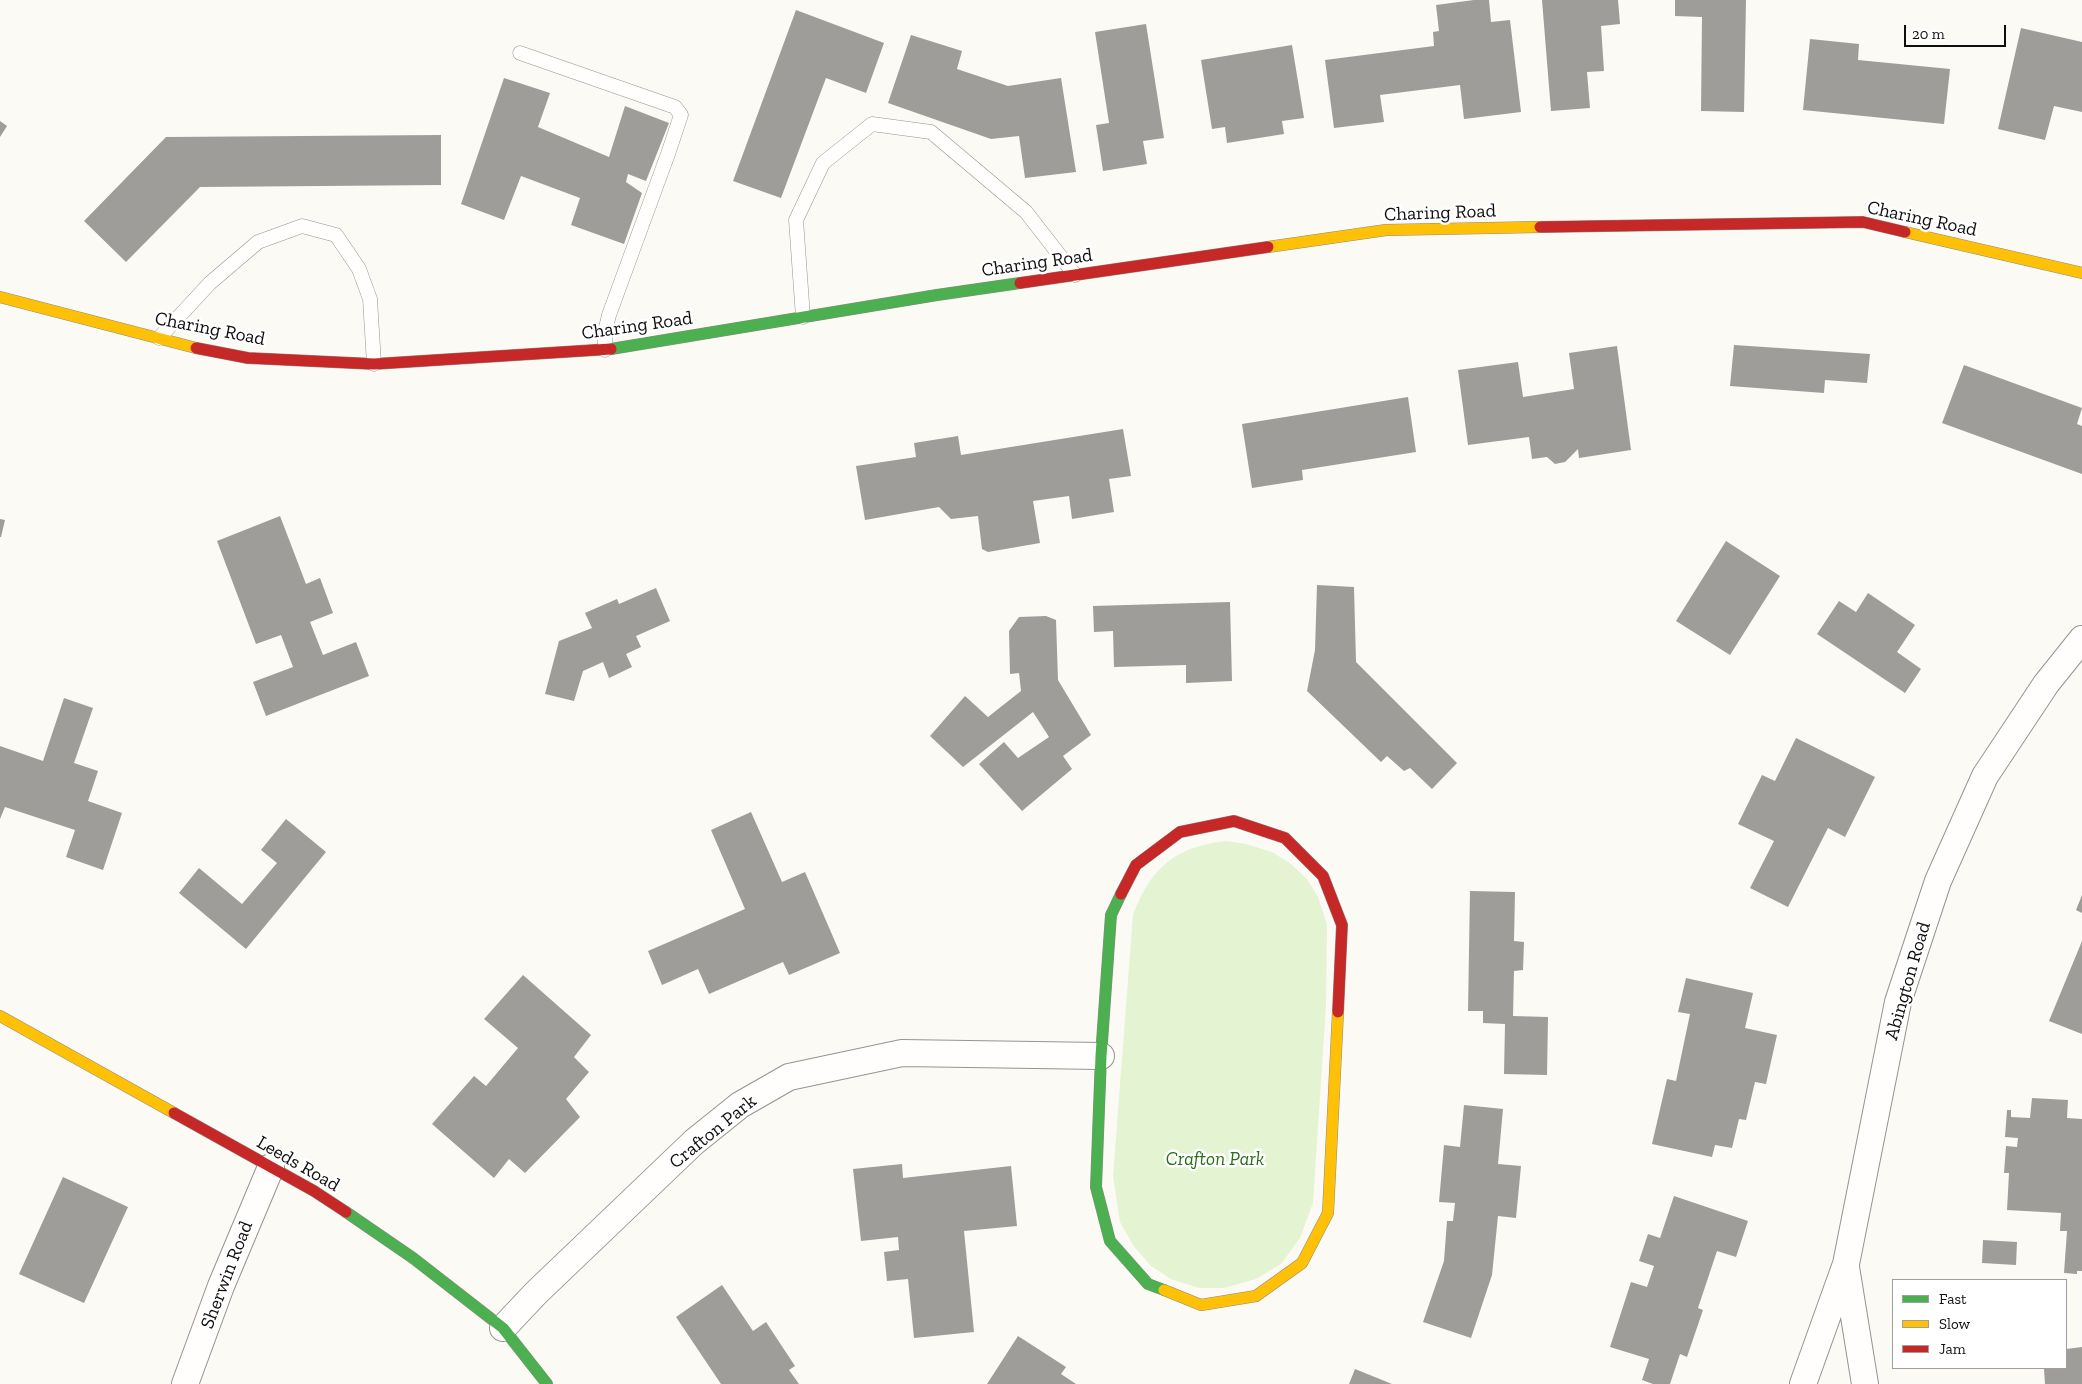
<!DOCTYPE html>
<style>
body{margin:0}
#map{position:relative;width:2082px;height:1384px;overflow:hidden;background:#fcfaf4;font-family:"Zilla Slab",serif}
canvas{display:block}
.legend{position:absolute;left:1892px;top:1279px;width:175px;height:90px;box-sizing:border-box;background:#fff;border:1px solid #9f9f9f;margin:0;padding:6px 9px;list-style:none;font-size:15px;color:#0e0e0e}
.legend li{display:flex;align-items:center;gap:10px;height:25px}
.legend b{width:25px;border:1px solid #9f9f9f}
.scale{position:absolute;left:1904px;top:25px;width:102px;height:22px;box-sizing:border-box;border:2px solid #0e0e0e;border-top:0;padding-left:6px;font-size:15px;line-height:18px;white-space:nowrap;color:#0e0e0e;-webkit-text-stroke:4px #fff;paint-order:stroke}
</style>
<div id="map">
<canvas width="2082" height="1384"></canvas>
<ul class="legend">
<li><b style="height:6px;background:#4caf50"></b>Fast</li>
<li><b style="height:6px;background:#ffc107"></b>Slow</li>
<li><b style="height:6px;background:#c62828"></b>Jam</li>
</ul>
<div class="scale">20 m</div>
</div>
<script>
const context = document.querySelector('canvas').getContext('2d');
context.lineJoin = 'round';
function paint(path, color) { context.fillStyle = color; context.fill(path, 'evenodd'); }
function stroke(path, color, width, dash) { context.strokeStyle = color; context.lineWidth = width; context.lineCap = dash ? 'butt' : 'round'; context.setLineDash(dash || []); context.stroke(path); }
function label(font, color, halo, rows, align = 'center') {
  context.font = font + ' "Zilla Slab",serif'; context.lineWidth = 5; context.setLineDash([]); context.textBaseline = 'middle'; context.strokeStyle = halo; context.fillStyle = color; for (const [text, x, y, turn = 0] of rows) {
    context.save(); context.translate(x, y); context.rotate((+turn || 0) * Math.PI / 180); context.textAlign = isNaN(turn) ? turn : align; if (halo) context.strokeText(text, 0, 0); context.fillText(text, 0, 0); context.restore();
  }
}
paint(new Path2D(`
 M 1226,841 L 1246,844 L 1272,852 L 1291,864 L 1307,879 L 1318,897 L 1327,924 L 1326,1005 L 1313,1203 L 1300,1238 L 1281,1264 L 1256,1279 L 1224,1288 L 1199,1288 L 1171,1279 L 1151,1266 L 1133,1245 L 1120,1222 L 1113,1176 L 1133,915 C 1151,867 1175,847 1226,841 Z`), '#e4f3d1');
paint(new Path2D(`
 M 1474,0 L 1489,0 L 1491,22 L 1510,20 L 1521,112 L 1464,119 L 1460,85 L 1380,95 L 1384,122 L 1334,128 L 1325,60 L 1434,46 L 1433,32 L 1439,31 L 1436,5 Z
 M 1542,0 L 1618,0 L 1620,24 L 1601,26 L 1604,71 L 1587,72 L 1590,108 L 1551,111 Z
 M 1675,0 L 1746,0 L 1744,112 L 1701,111 L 1702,17 L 1675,16 Z
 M 796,10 L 884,43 L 866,93 L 826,78 L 781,198 L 733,181 Z
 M 1146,24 L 1164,138 L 1143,141 L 1147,164 L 1103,171 L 1096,125 L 1109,123 L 1095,32 Z
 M 2021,28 L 2082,42 L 2082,112 L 2054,106 L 2045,140 L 1998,129 Z
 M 911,35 L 962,51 L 957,69 L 1008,86 L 1061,78 L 1076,172 L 1025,178 L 1019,136 L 991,139 L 888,103 Z
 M 1810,39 L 1859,44 L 1858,60 L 1950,69 L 1944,124 L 1803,110 Z
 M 1292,45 L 1304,118 L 1282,121 L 1284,134 L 1227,143 L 1225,127 L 1212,129 L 1201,60 Z
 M 504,78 L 550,93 L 538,127 L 609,157 L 625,106 L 669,123 L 646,181 L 628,174 L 626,182 L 642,193 L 624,244 L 571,225 L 580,198 L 521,176 L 504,220 L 461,204 Z
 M 0,121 L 7,126 L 0,137 Z
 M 441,135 L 441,185 L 200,187 L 126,262 L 84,221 L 166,137 Z
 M 1734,345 L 1870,354 L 1867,383 L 1825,380 L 1824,393 L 1730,386 Z
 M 1617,346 L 1631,450 L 1579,458 L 1578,449 L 1565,462 L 1555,464 L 1547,457 L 1532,459 L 1529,437 L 1468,445 L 1458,370 L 1518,362 L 1523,397 L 1574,389 L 1569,353 Z
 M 1964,365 L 2082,408 L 2077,424 L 2082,426 L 2082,474 L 1942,423 Z
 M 1408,397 L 1416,452 L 1302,470 L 1303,480 L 1252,488 L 1242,424 Z
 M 1123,429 L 1131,476 L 1109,479 L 1114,512 L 1072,519 L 1069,496 L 1033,501 L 1040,543 L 988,552 L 982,549 L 978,516 L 951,519 L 939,507 L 865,520 L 856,466 L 916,457 L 914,443 L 958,436 L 961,455 Z
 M 280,516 L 306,584 L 320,578 L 333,613 L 310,622 L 323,655 L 356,642 L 369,676 L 266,716 L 253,682 L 293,667 L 281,635 L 256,644 L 217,541 Z
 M 0,519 L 5,520 L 1,537 L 0,537 Z
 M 1726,541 L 1780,576 L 1730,655 L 1676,621 Z
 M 1317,585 L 1354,587 L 1356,662 L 1457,763 L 1432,789 L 1410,768 L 1404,771 L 1387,756 L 1381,762 L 1307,691 L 1315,650 Z
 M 656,588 L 670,621 L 636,636 L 641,647 L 626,654 L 632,667 L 609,678 L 603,662 L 583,671 L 574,701 L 545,694 L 559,641 L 592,628 L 585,613 L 617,599 L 619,604 Z
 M 1868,593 L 1915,625 L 1897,652 L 1921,669 L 1905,693 L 1817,634 L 1839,601 L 1856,612 Z
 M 1230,602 L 1232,681 L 1186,683 L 1186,665 L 1114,667 L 1113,631 L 1094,632 L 1093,606 Z
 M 1046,616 L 1056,620 L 1058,680 L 1091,735 L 1063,756 L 1072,769 L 1022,811 L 979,764 L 1004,742 L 1018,758 L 1049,737 L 1033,712 L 963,767 L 930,736 L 965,696 L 988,717 L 1021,691 L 1019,673 L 1010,674 L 1009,631 L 1019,617 Z
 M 64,698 L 93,708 L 74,763 L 98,771 L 88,801 L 122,813 L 103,870 L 66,857 L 75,830 L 5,807 L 0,819 L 0,746 L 43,761 Z
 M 1796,738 L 1875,777 L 1845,837 L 1828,828 L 1788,907 L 1750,888 L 1774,841 L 1738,824 L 1762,775 L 1775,781 Z
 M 751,812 L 782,882 L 805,872 L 840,953 L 789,975 L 783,962 L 709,994 L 698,969 L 662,985 L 648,951 L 745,909 L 711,830 Z
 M 286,819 L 326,852 L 246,949 L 179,893 L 199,868 L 242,904 L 277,863 L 261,850 Z
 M 1470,891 L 1515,892 L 1514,941 L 1524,942 L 1523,970 L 1514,971 L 1513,1016 L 1548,1017 L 1547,1075 L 1504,1074 L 1505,1024 L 1483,1023 L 1483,1011 L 1468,1011 Z
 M 2082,895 L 2082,913 L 2076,910 Z
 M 2082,941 L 2082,1034 L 2049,1021 Z
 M 523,975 L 591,1035 L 574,1057 L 589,1072 L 566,1099 L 580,1117 L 525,1173 L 509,1159 L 494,1178 L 432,1124 L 474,1076 L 486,1086 L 518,1048 L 484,1019 Z
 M 1686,978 L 1753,993 L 1745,1028 L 1777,1035 L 1766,1084 L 1755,1082 L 1746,1120 L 1739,1119 L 1732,1148 L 1715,1145 L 1712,1157 L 1652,1144 L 1667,1079 L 1676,1081 L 1690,1014 L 1678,1012 Z
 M 2032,1098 L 2068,1100 L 2067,1118 L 2082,1119 L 2082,1271 L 2077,1271 L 2077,1274 L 2064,1273 L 2067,1231 L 2060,1231 L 2061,1213 L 2007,1210 L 2009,1173 L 2004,1173 L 2006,1146 L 2017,1147 L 2018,1138 L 2005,1137 L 2007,1110 L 2011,1110 L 2011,1117 L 2030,1118 Z
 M 1464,1105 L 1503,1109 L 1498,1164 L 1521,1166 L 1516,1218 L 1498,1216 L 1492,1275 L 1471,1338 L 1423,1322 L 1444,1261 L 1447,1221 L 1453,1221 L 1455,1203 L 1439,1202 L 1444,1145 L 1460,1147 Z
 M 902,1164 L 903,1178 L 1011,1166 L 1017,1226 L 964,1231 L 974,1332 L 914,1338 L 908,1279 L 887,1281 L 884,1252 L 899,1250 L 898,1237 L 861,1241 L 853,1169 Z
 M 63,1177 L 128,1207 L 84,1303 L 19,1274 Z
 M 1674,1196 L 1748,1221 L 1736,1257 L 1717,1251 L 1698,1308 L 1703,1310 L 1687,1357 L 1680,1354 L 1670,1384 L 1653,1384 L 1642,1380 L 1649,1359 L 1610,1347 L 1631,1282 L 1647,1287 L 1654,1266 L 1639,1261 L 1648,1234 L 1660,1238 Z
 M 1983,1240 L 2017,1242 L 2016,1265 L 1982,1263 Z
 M 722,1285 L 753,1331 L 766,1322 L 795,1366 L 789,1370 L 799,1384 L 721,1384 L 676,1317 Z
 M 1018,1336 L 1066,1367 L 1061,1374 L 1076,1384 L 987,1384 Z
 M 2082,1347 L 2082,1384 L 2045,1384 L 2044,1369 L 2066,1368 L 2066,1349 Z
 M 1355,1369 L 1392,1384 L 1349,1384 Z`), '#9f9d99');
const lane = new Path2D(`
 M 520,53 L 675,107 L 681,115 L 668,154 L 609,315 L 605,332 L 605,350
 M 803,317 L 796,220 L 823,163 L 872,124 L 931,132 L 1026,212 L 1075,275
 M 159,338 L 210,283 L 258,242 L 302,226 L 336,235 L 359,269 L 370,299 L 374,364`);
const street = new Path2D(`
 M 1846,1267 L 1865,1384
 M 503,1328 L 536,1293 L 694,1142 L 740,1105 L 789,1077 L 902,1053 L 1101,1056
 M 185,1384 L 221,1286 L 271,1167
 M 1803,1384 L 1846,1264 L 1898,1002 L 1938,881 L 1985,776 L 2046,684 L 2082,639`);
const fast = new Path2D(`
 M 611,349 L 937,295 L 1020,283
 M 1121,894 L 1111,915 L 1101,1056 L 1096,1187 L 1110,1241 L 1148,1284 L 1164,1290
 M 346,1212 L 413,1258 L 503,1328 L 547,1384`);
const slow = new Path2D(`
 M 1905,232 L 2082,273
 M 1268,247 L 1386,230 L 1540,227
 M 0,297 L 196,348
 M 0,1016 L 174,1113
 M 1164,1290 L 1201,1305 L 1256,1296 L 1302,1263 L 1328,1213 L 1338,1012`);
const jam = new Path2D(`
 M 1540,227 L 1863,222 L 1905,232
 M 1020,283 L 1268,247
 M 196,348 L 248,358 L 374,364 L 611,349
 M 1234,821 L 1285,838 L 1323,876 L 1342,925 L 1338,1012
 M 1121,894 L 1136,865 L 1180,832 L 1234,821
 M 174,1113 L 314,1191 L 346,1212`);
stroke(lane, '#959492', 15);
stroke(street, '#959492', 28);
stroke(fast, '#8c8b88', 12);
stroke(slow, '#8c8b88', 12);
stroke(jam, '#8c8b88', 12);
stroke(lane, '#fffefd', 14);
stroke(street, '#fffefd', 26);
stroke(fast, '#4caf50', 11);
stroke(slow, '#ffc107', 11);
stroke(jam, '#c62828', 11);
label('19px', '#0e0e0e', '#fff', [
 ["Charing Road",1440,213,-2],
 ["Charing Road",1922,219,12],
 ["Charing Road",1037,263,-8],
 ["Charing Road",637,326,-8],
 ["Charing Road",210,329,11],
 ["Abington Road",1908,981,-74],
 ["Crafton Park",713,1132,-39],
 ["Leeds Road",298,1164,30],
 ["Sherwin Road",227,1275,-69]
]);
label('italic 19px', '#276d18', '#fff', [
 ["Crafton Park",1215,1160]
]);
</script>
